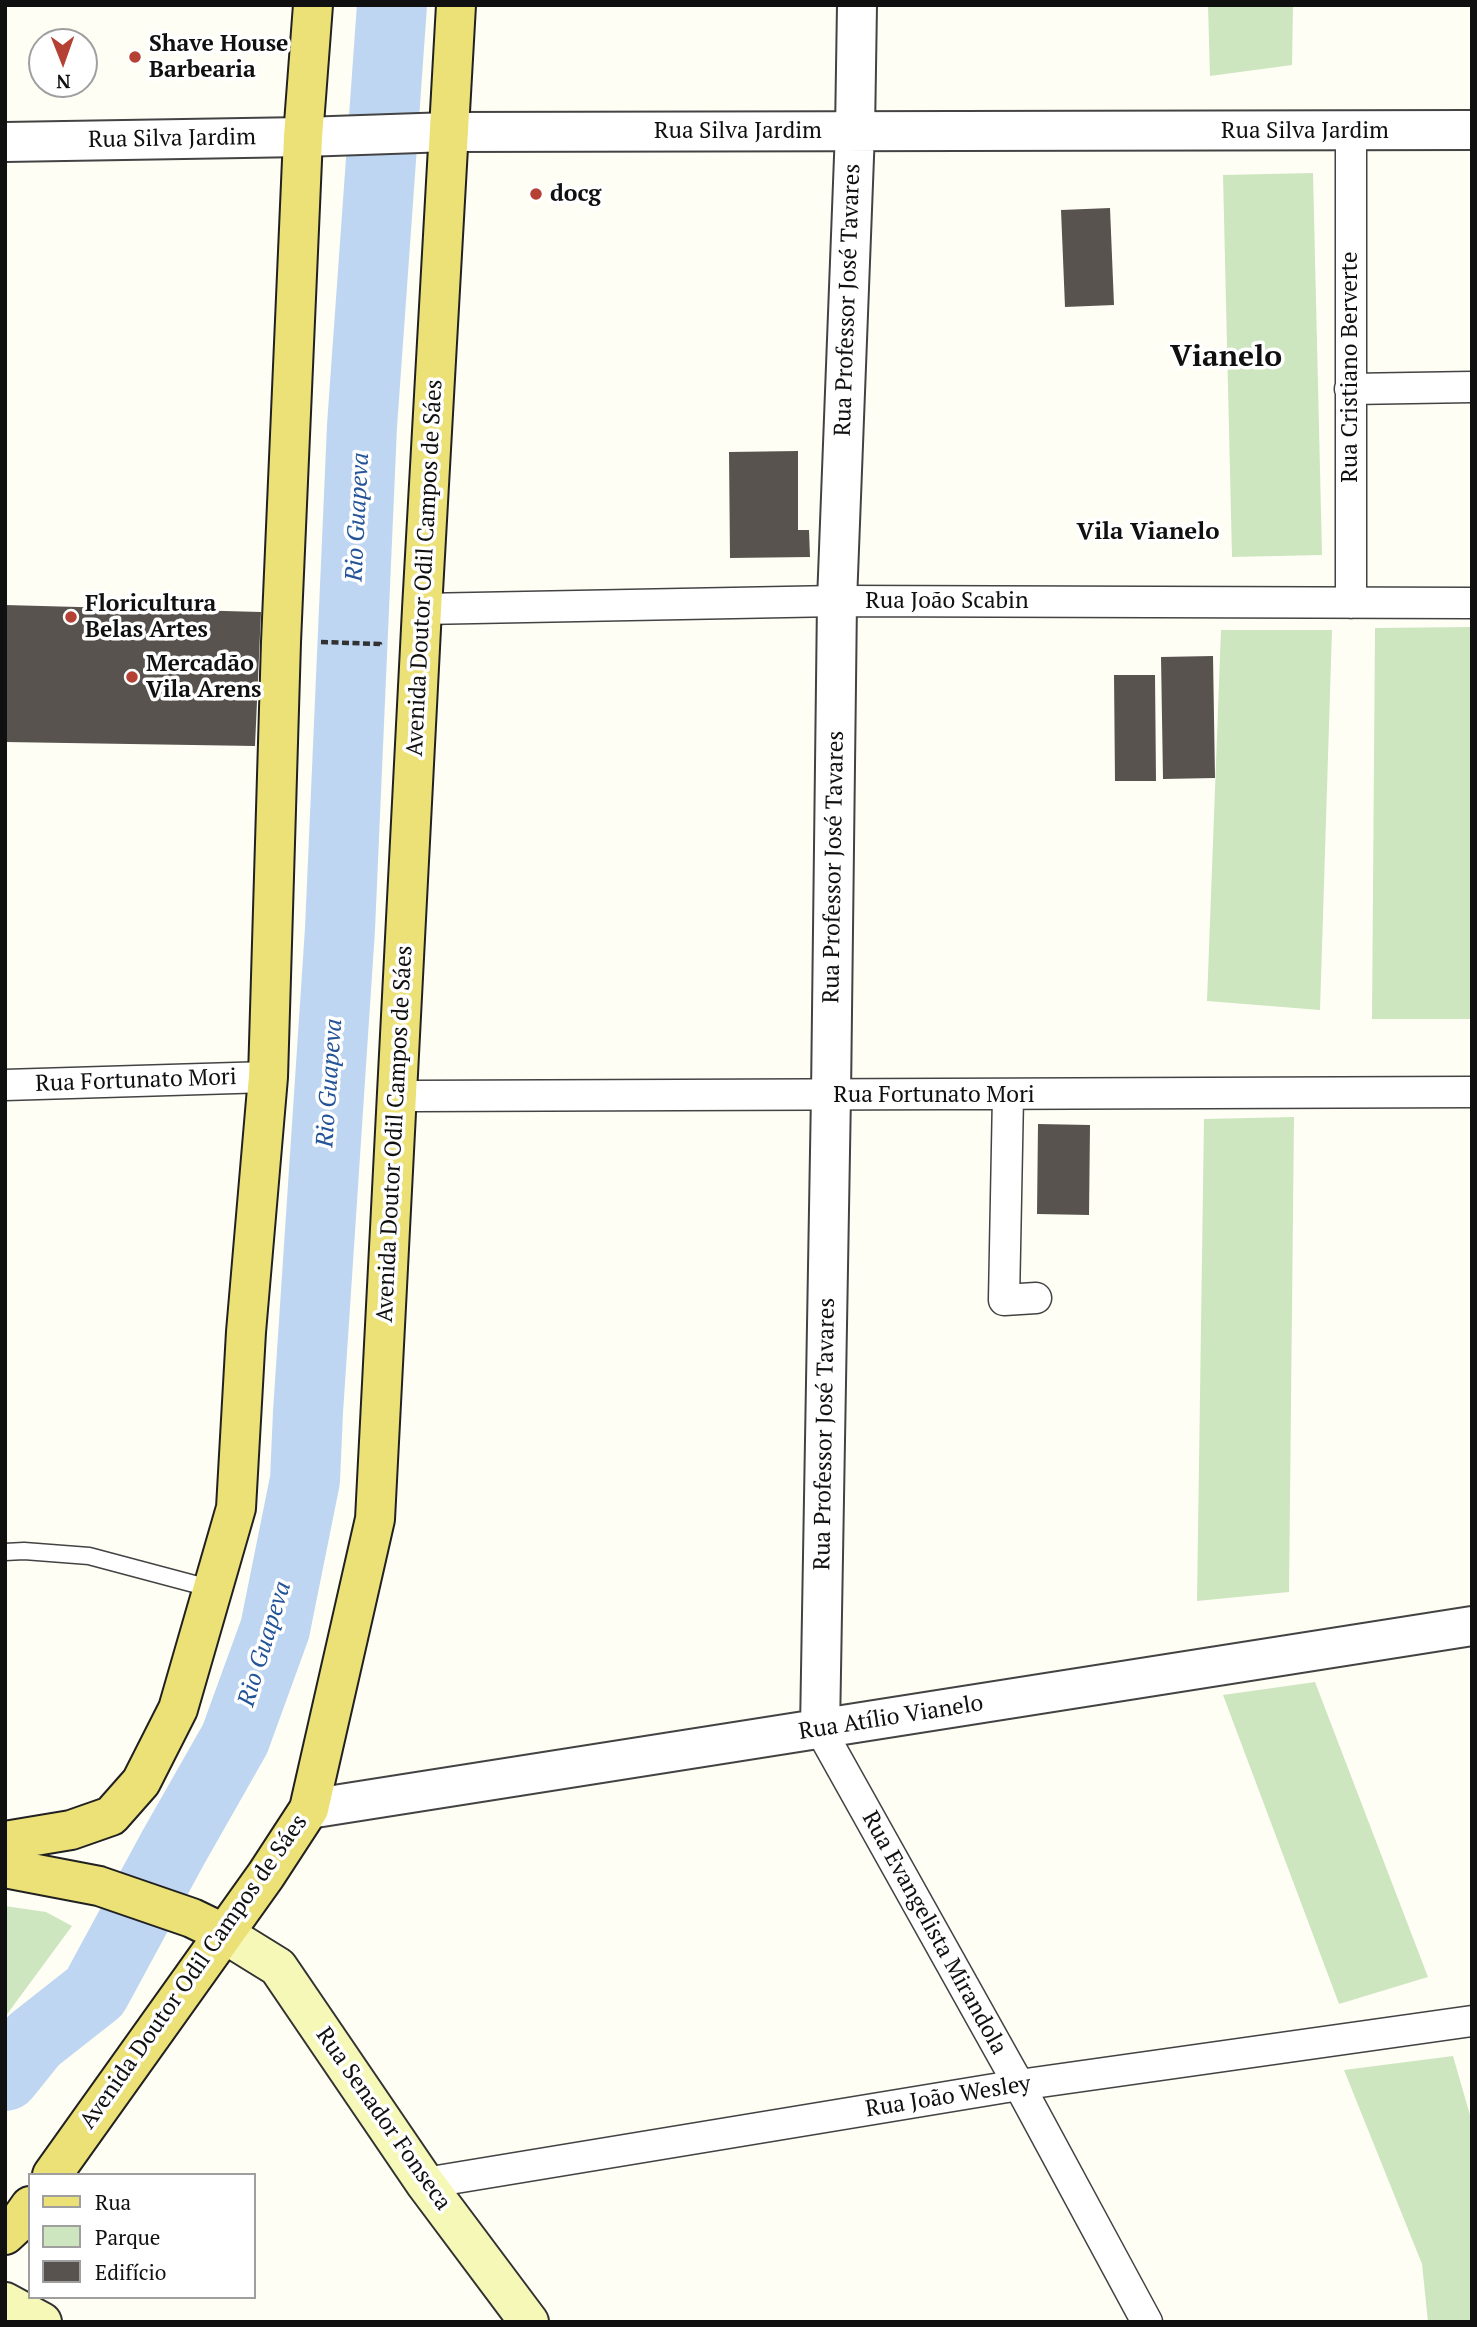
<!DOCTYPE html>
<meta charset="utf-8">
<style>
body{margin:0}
#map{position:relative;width:1477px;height:2327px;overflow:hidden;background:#fefef5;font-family:"PT Serif",serif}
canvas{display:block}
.frame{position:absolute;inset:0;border:7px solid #101010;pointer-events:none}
.legend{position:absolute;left:28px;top:2173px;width:228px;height:126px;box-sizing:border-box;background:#fff;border:2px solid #9f9f9f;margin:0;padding:9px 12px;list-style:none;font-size:21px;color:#101010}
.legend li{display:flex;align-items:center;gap:14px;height:35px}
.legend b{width:35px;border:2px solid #9f9f9f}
.north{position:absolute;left:28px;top:28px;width:70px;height:70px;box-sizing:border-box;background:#fff;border:2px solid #9f9f9f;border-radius:50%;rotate:179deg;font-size:19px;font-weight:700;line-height:28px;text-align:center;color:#101010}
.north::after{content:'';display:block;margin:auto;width:24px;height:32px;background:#b44134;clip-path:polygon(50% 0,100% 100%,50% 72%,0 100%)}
</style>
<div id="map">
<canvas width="1477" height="2327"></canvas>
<div class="frame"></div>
<ul class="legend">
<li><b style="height:9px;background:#ece177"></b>Rua</li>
<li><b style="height:19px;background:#cee6c0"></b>Parque</li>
<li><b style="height:19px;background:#58534e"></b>Edifício</li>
</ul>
<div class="north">N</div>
</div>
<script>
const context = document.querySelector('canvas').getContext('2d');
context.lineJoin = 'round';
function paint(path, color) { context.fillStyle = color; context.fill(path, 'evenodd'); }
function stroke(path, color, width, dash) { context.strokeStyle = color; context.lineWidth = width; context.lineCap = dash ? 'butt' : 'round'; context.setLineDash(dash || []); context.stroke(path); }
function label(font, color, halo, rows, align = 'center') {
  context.font = font + ' "PT Serif",serif'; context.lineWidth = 7; context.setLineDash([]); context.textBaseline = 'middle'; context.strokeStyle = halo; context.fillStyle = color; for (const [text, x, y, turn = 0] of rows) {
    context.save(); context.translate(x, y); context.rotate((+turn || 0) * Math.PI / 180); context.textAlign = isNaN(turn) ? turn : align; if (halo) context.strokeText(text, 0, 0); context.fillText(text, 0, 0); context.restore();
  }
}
paint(new Path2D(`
 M 1208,5 L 1293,5 L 1292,65 L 1210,76 Z
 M 1313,173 L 1322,555 L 1232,557 L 1223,175 Z
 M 1472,627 L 1472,1019 L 1372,1019 L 1375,628 Z
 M 1221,630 L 1332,630 L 1320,1010 L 1207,1001 Z
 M 1294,1117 L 1289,1592 L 1197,1601 L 1204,1119 Z
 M 1315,1682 L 1428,1977 L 1339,2004 L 1223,1695 Z
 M 5,1906 L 46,1912 L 72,1926 L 5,2017 Z
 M 1453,2056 L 1472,2122 L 1472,2322 L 1428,2322 L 1422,2264 L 1344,2070 Z`), '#cee6c0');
stroke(new Path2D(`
 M 5,2076 L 34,2040 L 95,1992 L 173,1848 L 235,1739 L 275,1629 L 305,1480 L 308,1412 L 340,929 L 362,426 L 392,5`), '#bed6f1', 70);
paint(new Path2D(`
 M 1110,208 L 1114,305 L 1065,307 L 1061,210 Z
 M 798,451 L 798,530 L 809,530 L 810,557 L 730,558 L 729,452 Z
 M 5,605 L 261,612 L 255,746 L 5,742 Z
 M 1213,656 L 1215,778 L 1163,779 L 1161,657 Z
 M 1114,675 L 1155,675 L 1156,781 L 1115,781 Z
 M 1038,1124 L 1090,1125 L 1089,1215 L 1037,1214 Z`), '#58534e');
const service = new Path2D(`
 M 5,1552 L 24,1551 L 89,1556 L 213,1589`);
const minor = new Path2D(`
 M 1350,389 L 1472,387
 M 1351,603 L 1351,132
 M 422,609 L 837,601 L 1472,603
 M 5,1085 L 268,1077
 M 397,1096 C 755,1094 1113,1095 1472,1092
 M 1008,1096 L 1004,1300 L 1036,1298
 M 820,1729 L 1019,2085 L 1147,2322
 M 425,2183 L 1019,2085 L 1472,2021`);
const tertiary = new Path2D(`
 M 5,142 L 303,137 L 449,132 L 1472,130
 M 820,1729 L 831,1094 L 837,601 L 855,131 L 857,5
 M 309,1809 L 1472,1626`);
const secondary = new Path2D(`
 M 223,1933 L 278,1967 L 425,2183 L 529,2322
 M 5,2302 L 42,2322`);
const primary = new Path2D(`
 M 5,1841 L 71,1830 L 111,1816 L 141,1782 L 178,1709 L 236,1508 L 246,1332 L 268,1077 L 281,642 L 303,137 L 313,5
 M 5,1868 L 99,1886 L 192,1918 L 223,1933
 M 52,2175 L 266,1875 L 309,1809 L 375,1519 L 422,609 L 456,5
 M 5,2235 L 18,2223 L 30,2206`);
stroke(service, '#434343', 19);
stroke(minor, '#434343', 33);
stroke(tertiary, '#434343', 42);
stroke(secondary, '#323232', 42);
stroke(primary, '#212121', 42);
stroke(new Path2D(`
 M 321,642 L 380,644 L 380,646`), '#323232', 4.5, [7, 3.5]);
stroke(service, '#fff', 16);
stroke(minor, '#fff', 30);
stroke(tertiary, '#fff', 38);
stroke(secondary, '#f5f8b6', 38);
stroke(primary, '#ece177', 38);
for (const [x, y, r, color] of [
 [135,57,7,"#b44134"],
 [536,194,7,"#b44134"],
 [71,617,7,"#b44134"],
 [132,677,7,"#b44134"]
]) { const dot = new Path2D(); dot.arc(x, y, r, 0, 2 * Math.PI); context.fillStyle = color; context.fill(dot); stroke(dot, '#fff', 2.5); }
label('bold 23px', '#101010', '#fff', [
 ["Shave House",149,44],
 ["Barbearia",149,70],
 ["docg",550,194],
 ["Floricultura",85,604],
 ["Belas Artes",85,630],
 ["Mercadão",146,664],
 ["Vila Arens",146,690]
], 'left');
label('23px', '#101010', '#fff', [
 ["Rua Silva Jardim",738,131],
 ["Rua Silva Jardim",1305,131],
 ["Rua Silva Jardim",172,139,-1],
 ["Rua Professor José Tavares",848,300,-88],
 ["Rua Cristiano Berverte",1350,367,-90],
 ["Avenida Doutor Odil Campos de Sáes",425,568,-87],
 ["Rua João Scabin",947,601],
 ["Rua Professor José Tavares",834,867,-89],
 ["Rua Fortunato Mori",136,1081,-2],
 ["Rua Fortunato Mori",934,1095],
 ["Avenida Doutor Odil Campos de Sáes",395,1134,-87],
 ["Rua Professor José Tavares",825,1434,-89],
 ["Rua Atílio Vianelo",891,1718,-9],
 ["Rua Evangelista Mirandola",934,1933,61],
 ["Avenida Doutor Odil Campos de Sáes",194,1972,-55],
 ["Rua João Wesley",948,2097,-9],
 ["Rua Senador Fonseca",383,2119,55]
]);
label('italic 24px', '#245498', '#fff', [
 ["Rio Guapeva",358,517,-87],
 ["Rio Guapeva",330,1083,-86],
 ["Rio Guapeva",265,1644,-73]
]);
label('bold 24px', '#101010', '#fff', [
 ["Vila Vianelo",1148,532]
]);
label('bold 30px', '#101010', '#fff', [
 ["Vianelo",1226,357]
]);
</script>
